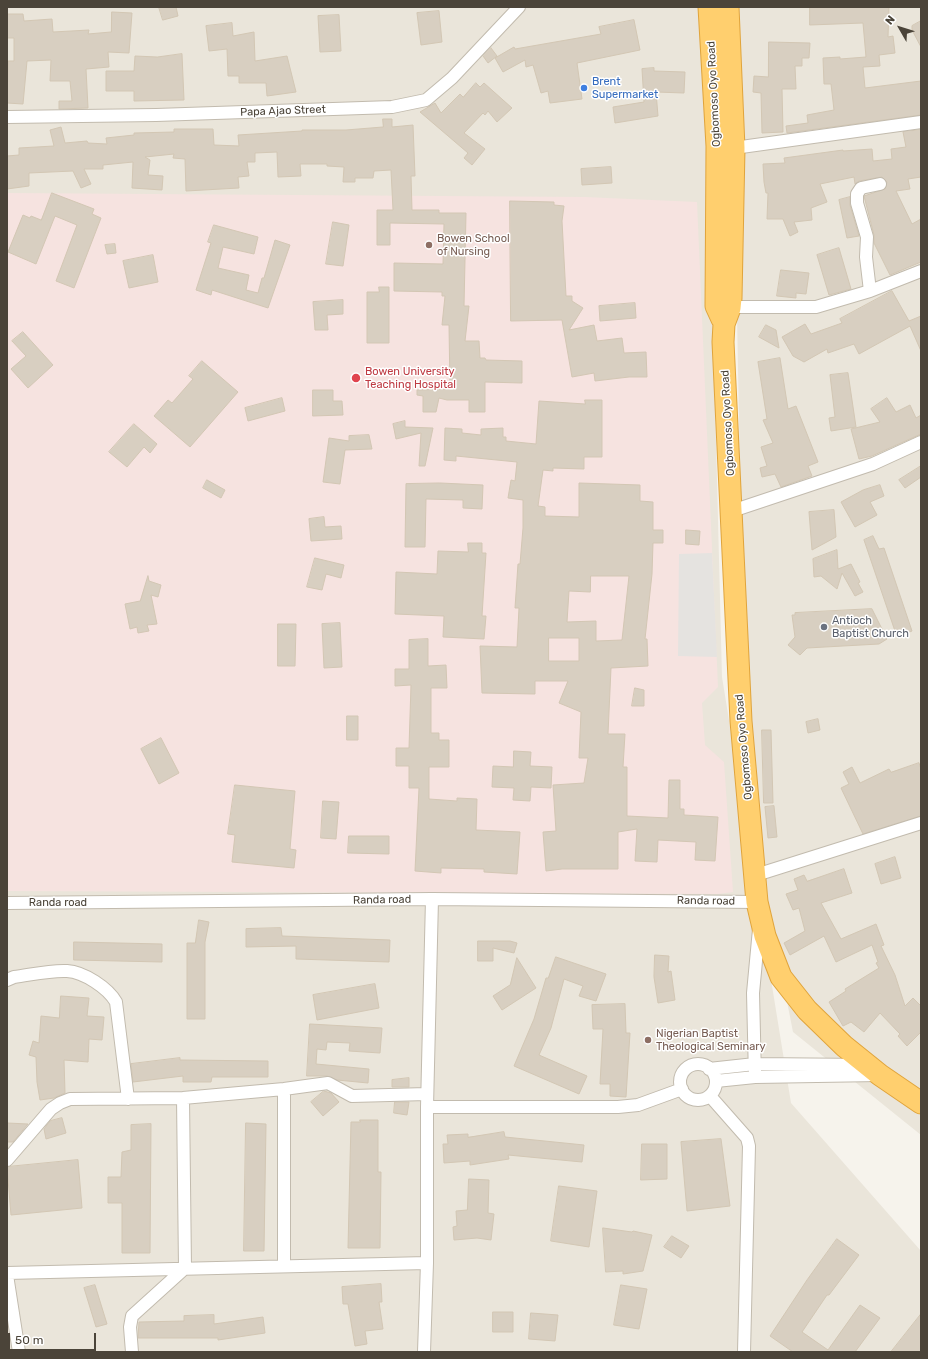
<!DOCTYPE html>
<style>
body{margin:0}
#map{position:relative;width:928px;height:1359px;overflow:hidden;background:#f6f3ec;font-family:Rubik,sans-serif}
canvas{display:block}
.frame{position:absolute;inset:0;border:8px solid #4b4439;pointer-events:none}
.north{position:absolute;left:880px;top:8px;width:40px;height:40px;-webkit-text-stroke:3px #fff;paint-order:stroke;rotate:309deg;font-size:11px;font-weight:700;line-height:16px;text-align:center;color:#4b4439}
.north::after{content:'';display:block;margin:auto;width:14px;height:18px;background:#4b4439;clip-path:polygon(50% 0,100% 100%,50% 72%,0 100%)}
.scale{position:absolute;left:8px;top:1333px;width:88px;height:18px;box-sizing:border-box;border:2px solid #4b4439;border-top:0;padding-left:5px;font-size:12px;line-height:14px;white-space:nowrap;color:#4b4439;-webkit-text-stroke:3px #fff;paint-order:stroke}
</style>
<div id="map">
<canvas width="928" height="1359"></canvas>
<div class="frame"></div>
<div class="north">N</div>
<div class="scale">50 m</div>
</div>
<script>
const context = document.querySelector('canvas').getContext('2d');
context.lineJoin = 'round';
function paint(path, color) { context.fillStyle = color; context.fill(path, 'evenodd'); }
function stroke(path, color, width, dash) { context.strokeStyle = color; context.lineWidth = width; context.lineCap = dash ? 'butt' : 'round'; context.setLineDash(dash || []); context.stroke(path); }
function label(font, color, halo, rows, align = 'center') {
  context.font = font + ' Rubik,sans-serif'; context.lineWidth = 3; context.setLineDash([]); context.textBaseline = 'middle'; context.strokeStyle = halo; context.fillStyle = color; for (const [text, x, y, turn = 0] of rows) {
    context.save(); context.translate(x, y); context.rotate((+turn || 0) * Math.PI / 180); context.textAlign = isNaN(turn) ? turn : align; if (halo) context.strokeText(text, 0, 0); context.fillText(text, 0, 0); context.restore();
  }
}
paint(new Path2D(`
 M 7,7 L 705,7 L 722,677 L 791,1103 L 921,1251 L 921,1352 L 7,1352 Z
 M 724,7 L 921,7 L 921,1135 L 793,1032 L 767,900 L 743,639 L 736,261 Z`), '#eae5da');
paint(new Path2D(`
 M 7,193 L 585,197 L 697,202 L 718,687 L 702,703 L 705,745 L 724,762 L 733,892 L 718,894 L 7,891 Z`), '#f6e3e0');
paint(new Path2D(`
 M 712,553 L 717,657 L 678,656 L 679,554 Z`), '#e5e3e0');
const building = new Path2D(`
 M 159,7 L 176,7 L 178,16 L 163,20 Z
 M 810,7 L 889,7 L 888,37 L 893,36 L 895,53 L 879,55 L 880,66 L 863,67 L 865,88 L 921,81 L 921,115 L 787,133 L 786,126 L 808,123 L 807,115 L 834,110 L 831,84 L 824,84 L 823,58 L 840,57 L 840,59 L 866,57 L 863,23 L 810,25 Z
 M 439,11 L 442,42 L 421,45 L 417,13 Z
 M 112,12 L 132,13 L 129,53 L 108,52 L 109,67 L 86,69 L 88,108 L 59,109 L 59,101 L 72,101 L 70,81 L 50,81 L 51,60 L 27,61 L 23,104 L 7,103 L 8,61 L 14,61 L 14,38 L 7,38 L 7,14 L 23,14 L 24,21 L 52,19 L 53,32 L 89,30 L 88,34 L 111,32 Z
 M 339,15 L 341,51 L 320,52 L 318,16 Z
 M 634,20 L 640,50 L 577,63 L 582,99 L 550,103 L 548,91 L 541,93 L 533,65 L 526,67 L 525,60 L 503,72 L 495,58 L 514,47 L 515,49 L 601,34 L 599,27 Z
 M 921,21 L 921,47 L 912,30 L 912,26 Z
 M 232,23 L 233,36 L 254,32 L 255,61 L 287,56 L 296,92 L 267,96 L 266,83 L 239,83 L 239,76 L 228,76 L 227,49 L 209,51 L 206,26 Z
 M 769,42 L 810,43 L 809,58 L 802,58 L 802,66 L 795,66 L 796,89 L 782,89 L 783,132 L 762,133 L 761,93 L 753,92 L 754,76 L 768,77 Z
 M 491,48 L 497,56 L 488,63 L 483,56 Z
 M 182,54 L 184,100 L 134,101 L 134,91 L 106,91 L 106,71 L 134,71 L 135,56 L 157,57 Z
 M 654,68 L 654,71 L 685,72 L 684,93 L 656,92 L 658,116 L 615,123 L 613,107 L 644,102 L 642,69 Z
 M 476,83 L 480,87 L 484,83 L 512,108 L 497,122 L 488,111 L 485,115 L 483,113 L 464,133 L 485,149 L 472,165 L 464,158 L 468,153 L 420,112 L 435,103 L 441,113 L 460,94 L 463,97 Z
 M 383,119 L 392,119 L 392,127 L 413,125 L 415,176 L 411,176 L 412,210 L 439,210 L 439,213 L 466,213 L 464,306 L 469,306 L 465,341 L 479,341 L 480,358 L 485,358 L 486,360 L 522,361 L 522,383 L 485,382 L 485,412 L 469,412 L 469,400 L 447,400 L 439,398 L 436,412 L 423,412 L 423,396 L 417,395 L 417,390 L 450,389 L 449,325 L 442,325 L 445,296 L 442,296 L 442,292 L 394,291 L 394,263 L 443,264 L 444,224 L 390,223 L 390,245 L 377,245 L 377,210 L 393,210 L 391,170 L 374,171 L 373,178 L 355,178 L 355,182 L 343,182 L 344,167 L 327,166 L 327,164 L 300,164 L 301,176 L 278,177 L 277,152 L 255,153 L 255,162 L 247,162 L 249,176 L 238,177 L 239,188 L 186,191 L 185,159 L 173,158 L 174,154 L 145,157 L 150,160 L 148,175 L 163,176 L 162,190 L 132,188 L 133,162 L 103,165 L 103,169 L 84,169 L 91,184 L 81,188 L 73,171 L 29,173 L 29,186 L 7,189 L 7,156 L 19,155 L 19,148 L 54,146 L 50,130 L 61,127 L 65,143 L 87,141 L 88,143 L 107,144 L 106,138 L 134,135 L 134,133 L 174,132 L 174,129 L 213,129 L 214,145 L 239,146 L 238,135 L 302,131 L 302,130 L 346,130 L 383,127 Z
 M 921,130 L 921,177 L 908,179 L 910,189 L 896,191 L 912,224 L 921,219 L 921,262 L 890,275 L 874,243 L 874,235 L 864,196 L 885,189 L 887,182 L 882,177 L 859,181 L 855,184 L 854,177 L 820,184 L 827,202 L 811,208 L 812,220 L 794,222 L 798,232 L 790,236 L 783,219 L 767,219 L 768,193 L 766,193 L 764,182 L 763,164 L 785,163 L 784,158 L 843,150 L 843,151 L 872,149 L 873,161 L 892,159 L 891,149 L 906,147 L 903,132 Z
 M 611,167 L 612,183 L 582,185 L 581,169 Z
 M 52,193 L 94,209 L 92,214 L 101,218 L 74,288 L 56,281 L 77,225 L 55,216 L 36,264 L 8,252 L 23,215 L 30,218 L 31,216 L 41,220 Z
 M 850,197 L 850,205 L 859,236 L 847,238 L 839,200 Z
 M 510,201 L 554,202 L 554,205 L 564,206 L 562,221 L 566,296 L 572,296 L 572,301 L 583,308 L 569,330 L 594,325 L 597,341 L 622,338 L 624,353 L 646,352 L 647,377 L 629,377 L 595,381 L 594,373 L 572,377 L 562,320 L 511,321 Z
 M 333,222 L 349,225 L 343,266 L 326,264 Z
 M 214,225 L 258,237 L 254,254 L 223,247 L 218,268 L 249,275 L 246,290 L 258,293 L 262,278 L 264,278 L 275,240 L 290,245 L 268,308 L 212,290 L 211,295 L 196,290 L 211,243 L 208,242 Z
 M 115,244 L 116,253 L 107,254 L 105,245 Z
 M 839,248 L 851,289 L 829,295 L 817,255 Z
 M 153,255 L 158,282 L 129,288 L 123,261 Z
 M 781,270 L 809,273 L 806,294 L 796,293 L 796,298 L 777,296 Z
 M 379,287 L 389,287 L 389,343 L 367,343 L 367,292 L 379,292 Z
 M 892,291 L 909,321 L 921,316 L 921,351 L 910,326 L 859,354 L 854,344 L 828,353 L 827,349 L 804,362 L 793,356 L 782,337 L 805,324 L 811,334 L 842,323 L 840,319 Z
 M 343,300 L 343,314 L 327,315 L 328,330 L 315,330 L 313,302 Z
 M 635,303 L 636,318 L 600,321 L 599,306 Z
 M 766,325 L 776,330 L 779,348 L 759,337 Z
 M 23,332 L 53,365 L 28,388 L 11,369 L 26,356 L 12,341 Z
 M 780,358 L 788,409 L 796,406 L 818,462 L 808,466 L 812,476 L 781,487 L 775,474 L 762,477 L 760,468 L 767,466 L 761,447 L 773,443 L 763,420 L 767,419 L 758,362 Z
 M 202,361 L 238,392 L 190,447 L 154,416 L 168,400 L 172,403 L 193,379 L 189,376 Z
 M 848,373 L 856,427 L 831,431 L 829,418 L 835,417 L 830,375 Z
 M 313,390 L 333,390 L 333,401 L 342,401 L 343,415 L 313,416 Z
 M 282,398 L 285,411 L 248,421 L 245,408 Z
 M 887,398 L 896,412 L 910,405 L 916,418 L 921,415 L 921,434 L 872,456 L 859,459 L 851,429 L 880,422 L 871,409 Z
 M 585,400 L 602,400 L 602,457 L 584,457 L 584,469 L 553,468 L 553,471 L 543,470 L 538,506 L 545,507 L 545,516 L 579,517 L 579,483 L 640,485 L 640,501 L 653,502 L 653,530 L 663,530 L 663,543 L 653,543 L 652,574 L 645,639 L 647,639 L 648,666 L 611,668 L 608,734 L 625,734 L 623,767 L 627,767 L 627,816 L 668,818 L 669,780 L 680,780 L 680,809 L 684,809 L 684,815 L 718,817 L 715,861 L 695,860 L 696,842 L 658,840 L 657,862 L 635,861 L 637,829 L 618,832 L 618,869 L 562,869 L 546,871 L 543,832 L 556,831 L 553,785 L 584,783 L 588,758 L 579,758 L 581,712 L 559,703 L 568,681 L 535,681 L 535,694 L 482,693 L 480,646 L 517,647 L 519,608 L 515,608 L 518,564 L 520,564 L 523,528 L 523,500 L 508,498 L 511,480 L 515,481 L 517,462 L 456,456 L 456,461 L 444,460 L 445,428 L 462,429 L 462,433 L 481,435 L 481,429 L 503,428 L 503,437 L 506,437 L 506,441 L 536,444 L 539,401 L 585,404 ZM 591,576 L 629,576 L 622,640 L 596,641 L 596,621 L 567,622 L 569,591 L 590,592 ZM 549,638 L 579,638 L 579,661 L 549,661 Z
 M 405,421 L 405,427 L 433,428 L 425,466 L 419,466 L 421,433 L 396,439 L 393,424 Z
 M 134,424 L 157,444 L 150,453 L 144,447 L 127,467 L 109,452 Z
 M 369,435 L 372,449 L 345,450 L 340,484 L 323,482 L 329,438 L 349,441 L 349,436 Z
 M 921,466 L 921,477 L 905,488 L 899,480 Z
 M 207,480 L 225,490 L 221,498 L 203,488 Z
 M 440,483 L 483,485 L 482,509 L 463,508 L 463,500 L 426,499 L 425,547 L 405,547 L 406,484 Z
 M 880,485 L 884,496 L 870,502 L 877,515 L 855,527 L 841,502 L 863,490 Z
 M 834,510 L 836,537 L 812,550 L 809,512 Z
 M 324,517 L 325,527 L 341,526 L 342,539 L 311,541 L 309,519 Z
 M 686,530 L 700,531 L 699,545 L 686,544 Z
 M 873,536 L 879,549 L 884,548 L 912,631 L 897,637 L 864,540 Z
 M 468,543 L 482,543 L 482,553 L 486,553 L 482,616 L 486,616 L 484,639 L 443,637 L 444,616 L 395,614 L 396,572 L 437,574 L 438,551 L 468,552 Z
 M 837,550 L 838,569 L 851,564 L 860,582 L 858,583 L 863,592 L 855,596 L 842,573 L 837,589 L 821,576 L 814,577 L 813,559 Z
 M 315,558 L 344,565 L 341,578 L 326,574 L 322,590 L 307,587 Z
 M 148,576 L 149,581 L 161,585 L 158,597 L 151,595 L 157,624 L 147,625 L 149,631 L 138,633 L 137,627 L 130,629 L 125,604 L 140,601 Z
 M 872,609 L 887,639 L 879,644 L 807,648 L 800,655 L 788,645 L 795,637 L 792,615 L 795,615 L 795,613 Z
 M 340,623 L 342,667 L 324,668 L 322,624 Z
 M 278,624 L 296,624 L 295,666 L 278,666 Z
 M 428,639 L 428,666 L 446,665 L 447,688 L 431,688 L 431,733 L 439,733 L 439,740 L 449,740 L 449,767 L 429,767 L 429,799 L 457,801 L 457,798 L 477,799 L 476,830 L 520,832 L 517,874 L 484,872 L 484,869 L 441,868 L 441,873 L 415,871 L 419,788 L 409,788 L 409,766 L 396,766 L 396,748 L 409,748 L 411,685 L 395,686 L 395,669 L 409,669 L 409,640 Z
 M 635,688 L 644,690 L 644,706 L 632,706 Z
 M 347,716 L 358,716 L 358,740 L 347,740 Z
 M 818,719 L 820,730 L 808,733 L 806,722 Z
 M 762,730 L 771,730 L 773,803 L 764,803 Z
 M 161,738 L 179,773 L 159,784 L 141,749 Z
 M 514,751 L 531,752 L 530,766 L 552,767 L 551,788 L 531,787 L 530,801 L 513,800 L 514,788 L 492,787 L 493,766 L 513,767 Z
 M 919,763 L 921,769 L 921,816 L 863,834 L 841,788 L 849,784 L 843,772 L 852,767 L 860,783 L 889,769 L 891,772 Z
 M 235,785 L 295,791 L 290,849 L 296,850 L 294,868 L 232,862 L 235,835 L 228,834 Z
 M 323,801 L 339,802 L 336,839 L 321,838 Z
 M 774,806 L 777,837 L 768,838 L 765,807 Z
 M 349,836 L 389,836 L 389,854 L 348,853 Z
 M 895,857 L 901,878 L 881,884 L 875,864 Z
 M 844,869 L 852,893 L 821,903 L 841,939 L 876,924 L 884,945 L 881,946 L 895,975 L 905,1006 L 913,998 L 921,1006 L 921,1032 L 907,1046 L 898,1036 L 900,1034 L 880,1013 L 864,1032 L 851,1022 L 843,1026 L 829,1002 L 846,991 L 845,989 L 879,968 L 876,963 L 878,962 L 872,945 L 836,962 L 824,936 L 790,955 L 784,943 L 805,931 L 799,908 L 793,910 L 786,894 L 798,890 L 794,879 L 804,875 L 807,881 Z
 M 199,920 L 209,922 L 205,942 L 205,1019 L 187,1019 L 187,943 L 195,943 Z
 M 281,928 L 282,936 L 390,940 L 389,962 L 296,959 L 296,946 L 246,947 L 246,929 Z
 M 478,941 L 510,941 L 517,943 L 514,953 L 493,948 L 493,961 L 478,961 Z
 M 74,942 L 162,944 L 162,962 L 74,960 Z
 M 655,955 L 669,956 L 668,972 L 671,971 L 675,1000 L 658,1003 L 654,977 Z
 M 556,957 L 606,974 L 596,1001 L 579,996 L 583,986 L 564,979 L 551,1028 L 539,1055 L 587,1076 L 579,1094 L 514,1066 L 534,1019 L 546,978 L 548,978 Z
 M 517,958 L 536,988 L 502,1010 L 493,996 L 510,985 Z
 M 375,984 L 379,1008 L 317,1020 L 313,995 Z
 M 61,996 L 89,998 L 87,1016 L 104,1017 L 102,1040 L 89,1039 L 88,1062 L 64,1060 L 65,1093 L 54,1098 L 40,1100 L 37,1082 L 36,1057 L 29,1055 L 33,1041 L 39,1043 L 41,1016 L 59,1018 Z
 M 625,1004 L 626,1033 L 630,1033 L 626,1097 L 610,1096 L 610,1084 L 600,1084 L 603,1029 L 593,1029 L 592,1005 Z
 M 310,1024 L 382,1028 L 380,1053 L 349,1051 L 350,1043 L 327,1042 L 326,1050 L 317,1049 L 316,1064 L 369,1069 L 368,1083 L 337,1080 L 327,1076 L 307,1076 Z
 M 180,1058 L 180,1060 L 268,1061 L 268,1077 L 212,1077 L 211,1082 L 183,1082 L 183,1076 L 133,1082 L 131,1064 Z
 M 409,1078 L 409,1087 L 392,1087 L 392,1080 Z
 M 324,1091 L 331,1093 L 339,1102 L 323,1116 L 311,1102 Z
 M 395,1102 L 409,1102 L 407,1115 L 394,1113 Z
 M 62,1118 L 66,1133 L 46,1139 L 44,1129 L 50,1121 Z
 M 360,1120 L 378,1120 L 378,1172 L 381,1172 L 380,1248 L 348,1248 L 351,1122 L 360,1122 Z
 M 7,1123 L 28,1124 L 27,1125 L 13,1142 L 7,1142 Z
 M 246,1123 L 266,1124 L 264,1251 L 244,1251 Z
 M 151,1124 L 150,1253 L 122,1253 L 122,1203 L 108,1203 L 108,1177 L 121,1177 L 122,1152 L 131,1150 L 131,1125 Z
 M 504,1132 L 505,1137 L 584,1145 L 582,1162 L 508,1155 L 509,1159 L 470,1165 L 470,1161 L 444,1163 L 443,1144 L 448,1144 L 447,1135 L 468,1134 L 468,1137 Z
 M 721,1139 L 730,1206 L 687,1211 L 681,1142 Z
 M 642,1144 L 667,1144 L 667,1179 L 641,1180 Z
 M 78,1160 L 82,1208 L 11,1215 L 7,1167 Z
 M 469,1179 L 489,1180 L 488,1213 L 494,1214 L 491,1240 L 477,1238 L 454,1240 L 453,1227 L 457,1226 L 456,1211 L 467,1210 Z
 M 559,1186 L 597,1191 L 589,1247 L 551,1241 Z
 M 603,1228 L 632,1232 L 633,1231 L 652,1235 L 643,1271 L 623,1274 L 623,1271 L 606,1272 Z
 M 672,1236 L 689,1246 L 681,1258 L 664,1247 Z
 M 837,1239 L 859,1255 L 829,1295 L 827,1295 L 802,1332 L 828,1350 L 860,1305 L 880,1318 L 855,1352 L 793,1352 L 770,1336 L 807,1280 Z
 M 381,1284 L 382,1302 L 379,1302 L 383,1329 L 365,1331 L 367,1344 L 355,1346 L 348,1304 L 343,1304 L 342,1287 Z
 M 95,1285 L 107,1324 L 96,1327 L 84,1288 Z
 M 621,1285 L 647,1289 L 639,1329 L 614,1325 Z
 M 493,1312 L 513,1312 L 513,1332 L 493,1332 Z
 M 531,1313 L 558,1315 L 555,1341 L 529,1339 Z
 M 921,1314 L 921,1352 L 891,1352 Z
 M 214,1315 L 214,1324 L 263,1317 L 265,1333 L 218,1340 L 218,1338 L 138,1338 L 139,1322 L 184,1321 L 184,1316 Z`);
paint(building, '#d8cfc1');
stroke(building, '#d3c7b4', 1);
const street = new Path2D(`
 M 7,117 L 156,115 L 392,107 L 426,100 L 452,78 L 519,7
 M 734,148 L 921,122
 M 870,291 L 866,257 L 867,237 L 857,203 L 857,194 L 861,188 L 880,184
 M 725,307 L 816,307 L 870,291 L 921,271
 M 732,511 L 873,464 L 921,442
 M 756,875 L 921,823
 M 7,903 L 432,899 L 757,902
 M 7,980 L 14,977 C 30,975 50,970 67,971 C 84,972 108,988 116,1002 L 128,1099
 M680 1082a18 18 0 1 1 36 0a18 18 0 1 1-36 0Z
 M 709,1069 L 755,1064 L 866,1065
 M 755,1077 L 753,993 L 759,929
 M 716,1081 L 755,1077 L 879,1075
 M 710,1096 L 747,1138 L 749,1146 L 744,1352
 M 427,1107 L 618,1107 L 638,1105 L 682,1089
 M 7,1160 L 51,1109 L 60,1103 L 70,1099 L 183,1098 L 284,1089 L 328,1083 L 352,1096 L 427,1094
 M 284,1266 L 284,1089
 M 7,1273 L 427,1263
 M 7,1275 L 19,1352
 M 132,1352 L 130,1327 L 132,1316 L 185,1268 L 183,1098
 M 424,1352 L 427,1263 L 427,1107 L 432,899`);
const highway = new Path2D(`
 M 709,7 L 717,146 L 716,306 L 722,319
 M 728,7 L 734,148 L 731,298 L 730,308 L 724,324 L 723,342 L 741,721 L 757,902 L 765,936 L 781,977 L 807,1010 L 844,1046 L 880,1075 L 921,1103`);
stroke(street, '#c2bbae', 14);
stroke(highway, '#e0a43c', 23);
stroke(street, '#fff', 12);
stroke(highway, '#ffcf6e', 21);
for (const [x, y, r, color] of [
 [584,88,4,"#3f7fe0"],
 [429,245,4,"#8d6e63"],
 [356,378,5,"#e0444e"],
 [824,627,4,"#6b7280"],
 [648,1040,4,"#8d6e63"]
]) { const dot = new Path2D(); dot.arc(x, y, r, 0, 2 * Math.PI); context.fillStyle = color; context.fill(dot); stroke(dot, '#fff', 1.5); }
label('11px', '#366cbe', '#fff', [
 ["Brent",592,82],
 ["Supermarket",592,95]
], 'left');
label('11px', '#4b4439', '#fff', [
 ["Ogbomoso Oyo Road",714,94,-93],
 ["Papa Ajao Street",283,111,-2],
 ["Ogbomoso Oyo Road",728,423,-93],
 ["Ogbomoso Oyo Road",744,747,-95],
 ["Randa road",382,900,-1],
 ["Randa road",706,901,1],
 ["Randa road",58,903]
]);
label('11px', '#785e54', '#fff', [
 ["Bowen School",437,239],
 ["of Nursing",437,252],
 ["Nigerian Baptist",656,1034],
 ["Theological Seminary",656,1047]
], 'left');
label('11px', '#be3a42', '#fff', [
 ["Bowen University",365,372],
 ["Teaching Hospital",365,385]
], 'left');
label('11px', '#5b616d', '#fff', [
 ["Antioch",832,621],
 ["Baptist Church",832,634]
], 'left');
</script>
